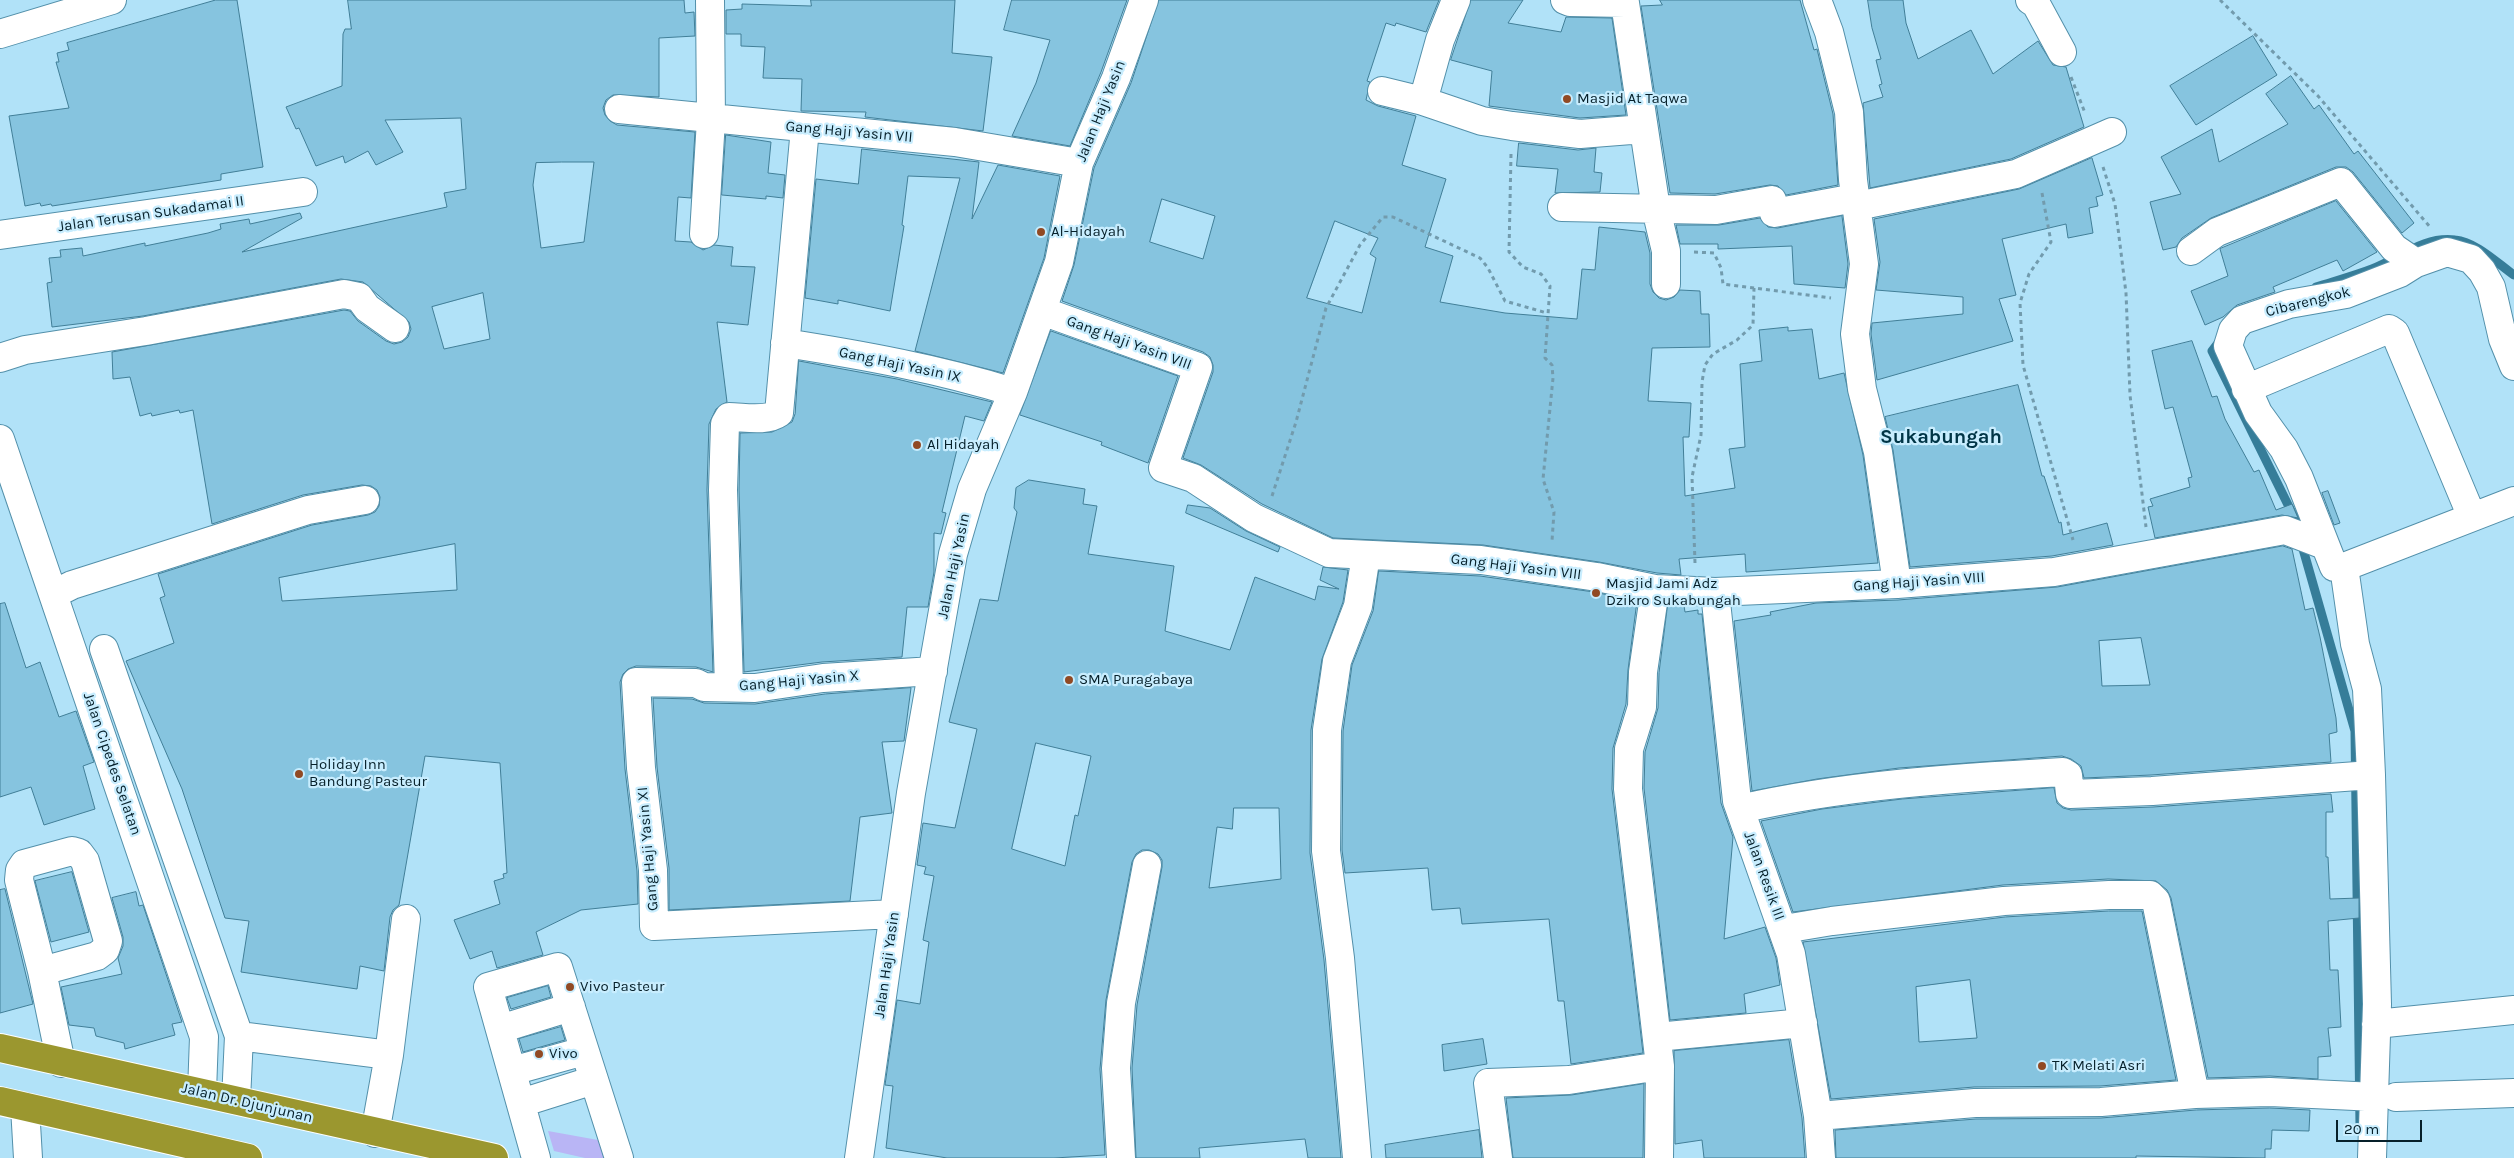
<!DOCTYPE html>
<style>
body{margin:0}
#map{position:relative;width:2514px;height:1158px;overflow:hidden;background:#b1e2f8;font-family:Karla,sans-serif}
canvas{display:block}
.scale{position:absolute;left:2336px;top:1120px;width:86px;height:22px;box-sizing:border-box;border:2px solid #06202a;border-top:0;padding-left:6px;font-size:15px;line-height:18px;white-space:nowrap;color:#06202a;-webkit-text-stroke:4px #c8edfe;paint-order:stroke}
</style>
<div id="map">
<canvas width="2514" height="1158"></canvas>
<div class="scale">20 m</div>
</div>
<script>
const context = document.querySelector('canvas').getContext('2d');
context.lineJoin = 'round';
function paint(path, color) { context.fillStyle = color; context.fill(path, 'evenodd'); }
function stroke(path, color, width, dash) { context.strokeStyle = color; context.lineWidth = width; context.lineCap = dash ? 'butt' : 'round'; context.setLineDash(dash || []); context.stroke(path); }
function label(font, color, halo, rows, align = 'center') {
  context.font = font + ' Karla,sans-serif'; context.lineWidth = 4.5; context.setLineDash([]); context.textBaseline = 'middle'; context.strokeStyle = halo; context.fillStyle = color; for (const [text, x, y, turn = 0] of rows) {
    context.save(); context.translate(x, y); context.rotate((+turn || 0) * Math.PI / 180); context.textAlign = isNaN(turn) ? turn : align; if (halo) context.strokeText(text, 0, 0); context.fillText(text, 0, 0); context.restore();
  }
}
paint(new Path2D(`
 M 548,1131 L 598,1140 L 604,1158 L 585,1158 L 554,1151 Z`), '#b9b5f5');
stroke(new Path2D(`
 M 2316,287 C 2335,281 2354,276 2372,269 C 2399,259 2423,236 2455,240 C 2476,242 2497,263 2514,275
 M 2222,338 L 2212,351 L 2294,517 L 2298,529
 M 2301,542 L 2355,731 L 2360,1126`), '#367d99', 9);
const building = new Path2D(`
 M 216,0 L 237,0 L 263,167 L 221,174 L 221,180 L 52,206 L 51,204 L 41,206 L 40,203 L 25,206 L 9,116 L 69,108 L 56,62 L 59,62 L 57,53 L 69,50 L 67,43 Z
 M 348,0 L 684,0 L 685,13 L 694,12 L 695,36 L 659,38 L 659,97 L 613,95 L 606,100 L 603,108 L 605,115 L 610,121 L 617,125 L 695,132 L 691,198 L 678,197 L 675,241 L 691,242 L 703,250 L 714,245 L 733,247 L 731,266 L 755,267 L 748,325 L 717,322 L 727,402 L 716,409 L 709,424 L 707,490 L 713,672 L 696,667 L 636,666 L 628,669 L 623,674 L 620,682 L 625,769 L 637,871 L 638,904 L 581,910 L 536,932 L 543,955 L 497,968 L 492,951 L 470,959 L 454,920 L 500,904 L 494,881 L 504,878 L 503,874 L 507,873 L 500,763 L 425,756 L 399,905 L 393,910 L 390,917 L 384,971 L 360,966 L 357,989 L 241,972 L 249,921 L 225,918 L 182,789 L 126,661 L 174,643 L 160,598 L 165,596 L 158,574 L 312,525 L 368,515 L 375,512 L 379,506 L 380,497 L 377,490 L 371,486 L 362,485 L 303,495 L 212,524 L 193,410 L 180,413 L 179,410 L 152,416 L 151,413 L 140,416 L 130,377 L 113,379 L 112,352 L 344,310 L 350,311 L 358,321 L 386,341 L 394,344 L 402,342 L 408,337 L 411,329 L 409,322 L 363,282 L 341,279 L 143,316 L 52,327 L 47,283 L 52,282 L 49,258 L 61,257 L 60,250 L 82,248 L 83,256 L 145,243 L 145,246 L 208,233 L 221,229 L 220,224 L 249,219 L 250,224 L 300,213 L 302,218 L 242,252 L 447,207 L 444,193 L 466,189 L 461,118 L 385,120 L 403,152 L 376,165 L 368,151 L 345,163 L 343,156 L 316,166 L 299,128 L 296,129 L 286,107 L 342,86 L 343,34 L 345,29 L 351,29 ZM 562,162 L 594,162 L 584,242 L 541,248 L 533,185 L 536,163 ZM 483,293 L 490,339 L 444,349 L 432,307 ZM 455,544 L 457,590 L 282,601 L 279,578 Z
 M 811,0 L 955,0 L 952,53 L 992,57 L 983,131 L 865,117 L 866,112 L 801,111 L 802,79 L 763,78 L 765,47 L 741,46 L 741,34 L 726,34 L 726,10 L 742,9 L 742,4 L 811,6 Z
 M 1012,0 L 1127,0 L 1101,72 L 1070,146 L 1012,136 L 1036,83 L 1050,40 L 1004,30 Z
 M 1159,0 L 1439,0 L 1426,32 L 1396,23 L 1395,26 L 1386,23 L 1367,81 L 1370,82 L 1366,100 L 1378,106 L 1416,116 L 1402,165 L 1446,179 L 1425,247 L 1453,256 L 1440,302 L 1505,313 L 1577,319 L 1582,269 L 1595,270 L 1599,227 L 1645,232 L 1650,253 L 1650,284 L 1653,292 L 1659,298 L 1666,300 L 1674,297 L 1680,290 L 1700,291 L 1701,314 L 1709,314 L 1710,347 L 1652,348 L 1648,401 L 1691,403 L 1689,437 L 1683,437 L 1685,496 L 1735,488 L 1729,449 L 1745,447 L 1740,364 L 1762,361 L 1759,330 L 1788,327 L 1788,331 L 1812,329 L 1819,379 L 1844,373 L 1863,455 L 1878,563 L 1746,572 L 1745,554 L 1679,559 L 1681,575 L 1657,573 L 1599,562 L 1483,545 L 1333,538 L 1262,504 L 1201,465 L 1183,458 L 1213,372 L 1213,365 L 1210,357 L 1203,352 L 1062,301 L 1074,265 L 1094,168 L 1131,83 ZM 1162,199 L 1215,216 L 1203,259 L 1150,242 ZM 1335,221 L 1378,238 L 1370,254 L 1376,258 L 1362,313 L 1307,298 Z
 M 1471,0 L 1523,0 L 1508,23 L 1561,32 L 1566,17 L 1612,18 L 1626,115 L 1580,118 L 1489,106 L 1492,71 L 1451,60 Z
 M 1660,0 L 1800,0 L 1814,50 L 1817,49 L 1833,114 L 1838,185 L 1786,195 L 1778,186 L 1770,185 L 1715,194 L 1670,193 L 1641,6 L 1662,5 Z
 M 1868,0 L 1903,0 L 1906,23 L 1918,59 L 1971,30 L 1993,74 L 2038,41 L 2053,65 L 2066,67 L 2084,127 L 2011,159 L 1870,188 L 1863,103 L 1883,97 L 1879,85 L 1882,84 L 1876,60 L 1881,59 L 1872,28 Z
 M 2253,36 L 2277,75 L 2196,125 L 2170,86 Z
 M 2291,76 L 2314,109 L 2319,105 L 2354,154 L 2358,151 L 2414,223 L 2402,233 L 2353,172 L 2346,167 L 2336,167 L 2211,218 L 2182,238 L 2176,247 L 2163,250 L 2150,202 L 2181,194 L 2161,157 L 2212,129 L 2219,162 L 2288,124 L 2266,94 Z
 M 726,135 L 771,142 L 768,173 L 785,175 L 783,198 L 766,196 L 766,199 L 722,195 Z
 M 1519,143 L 1578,150 L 1596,148 L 1594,172 L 1602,173 L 1600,192 L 1555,193 L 1558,169 L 1517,166 Z
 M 862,149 L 979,162 L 972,219 L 998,165 L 1060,176 L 1044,258 L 1003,373 L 915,351 L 960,178 L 908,176 L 902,225 L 904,226 L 890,311 L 838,300 L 838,304 L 805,298 L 816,179 L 858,184 Z
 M 2092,158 L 2103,195 L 2096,197 L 2098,206 L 2089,208 L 2093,233 L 2068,238 L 2066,224 L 2002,239 L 2016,295 L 1999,299 L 2013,341 L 1877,380 L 1871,334 L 1872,323 L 1963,314 L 1963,297 L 1876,290 L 1880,262 L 1874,219 L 2019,189 Z
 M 2336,201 L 2377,252 L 2343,271 L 2337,260 L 2273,287 L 2275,292 L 2237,305 L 2223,317 L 2205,325 L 2191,291 L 2228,276 L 2220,249 Z
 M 1842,216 L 1848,264 L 1845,288 L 1794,284 L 1792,246 L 1718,249 L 1718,244 L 1680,244 L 1676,225 L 1719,225 L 1760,218 L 1768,227 L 1777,228 Z
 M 1051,331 L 1178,376 L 1148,463 L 1101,445 L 1102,442 L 1020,415 Z
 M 2192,341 L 2212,397 L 2217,396 L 2225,419 L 2254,472 L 2259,470 L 2276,510 L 2292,504 L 2298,518 L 2282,515 L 2155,538 L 2148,507 L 2153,506 L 2150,499 L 2190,487 L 2188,478 L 2192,477 L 2173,407 L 2165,409 L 2152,351 Z
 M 799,361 L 897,379 L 992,402 L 984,421 L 965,416 L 942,512 L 946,513 L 941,534 L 934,533 L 934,572 L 928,607 L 907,607 L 902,657 L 822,662 L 744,672 L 739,490 L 740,433 L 772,432 L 792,422 L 795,414 Z
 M 2018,385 L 2042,476 L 2044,476 L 2059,523 L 2061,522 L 2063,535 L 2107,523 L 2113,545 L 2052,556 L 1910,567 L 1893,450 L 1885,417 Z
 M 1029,480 L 1085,489 L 1083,504 L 1097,506 L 1088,554 L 1174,566 L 1165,631 L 1230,650 L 1255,577 L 1315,600 L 1318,586 L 1339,589 L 1320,580 L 1323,567 L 1348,570 L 1343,602 L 1322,659 L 1311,730 L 1310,853 L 1324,960 L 1341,1158 L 1308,1158 L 1305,1139 L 1199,1148 L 1200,1158 L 1136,1158 L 1132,1068 L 1137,1005 L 1162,867 L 1162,860 L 1158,854 L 1149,850 L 1142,850 L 1136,854 L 1132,862 L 1106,1000 L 1100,1069 L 1105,1155 L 1054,1158 L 947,1158 L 886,1148 L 893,1086 L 885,1085 L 897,1000 L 920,1004 L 929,942 L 923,940 L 934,876 L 924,874 L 926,867 L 917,865 L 922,829 L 923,823 L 955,828 L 977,729 L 949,722 L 980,599 L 998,601 L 1017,512 L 1014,508 L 1016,488 ZM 1036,743 L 1091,756 L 1078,816 L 1075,815 L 1065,866 L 1012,849 ZM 1234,808 L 1279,808 L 1281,879 L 1209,888 L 1217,827 L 1232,829 Z
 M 2328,491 L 2340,523 L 2334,525 L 2322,493 Z
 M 1188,505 L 1210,508 L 1246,531 L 1280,547 L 1278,552 L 1186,513 Z
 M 2283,546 L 2292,549 L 2305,610 L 2313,608 L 2320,637 L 2336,718 L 2337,732 L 2329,734 L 2331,762 L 2151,775 L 2084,778 L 2081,766 L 2071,759 L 2062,756 L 1899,768 L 1817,779 L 1752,791 L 1734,621 L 1771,615 L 1770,612 L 1816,603 L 1898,600 L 2057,587 ZM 2141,638 L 2150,685 L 2102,686 L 2099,641 Z
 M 1379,571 L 1480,576 L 1594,592 L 1637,601 L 1628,670 L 1626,704 L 1613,748 L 1612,789 L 1643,1053 L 1571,1064 L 1564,1001 L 1558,1001 L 1549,919 L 1462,924 L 1460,908 L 1432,910 L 1428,868 L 1345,873 L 1342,850 L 1343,731 L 1352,665 L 1373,611 Z
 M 5,603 L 26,668 L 40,662 L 59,717 L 76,711 L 94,762 L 83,766 L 95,809 L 44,825 L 31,787 L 0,797 L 0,604 Z
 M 1668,605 L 1684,606 L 1685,612 L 1698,610 L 1698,614 L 1702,614 L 1721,803 L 1733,837 L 1724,939 L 1765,927 L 1776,958 L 1780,985 L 1744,994 L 1746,1013 L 1670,1020 L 1644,788 L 1645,752 L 1658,708 L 1659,673 Z
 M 911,688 L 904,741 L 882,742 L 892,813 L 860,817 L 850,901 L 669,910 L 669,868 L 657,767 L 653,698 L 692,699 L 704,703 L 755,704 L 825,694 Z
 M 2054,788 L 2057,803 L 2063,808 L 2071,810 L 2153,807 L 2331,794 L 2333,812 L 2326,812 L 2326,857 L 2328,857 L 2330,899 L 2359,898 L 2359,918 L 2328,921 L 2330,970 L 2338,970 L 2341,1027 L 2328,1028 L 2331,1056 L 2318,1057 L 2318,1079 L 2270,1076 L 2208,1078 L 2171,898 L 2167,890 L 2156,881 L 2108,879 L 2003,885 L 1793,912 L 1761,821 L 1822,809 L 1902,799 Z
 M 72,872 L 89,932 L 51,942 L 35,881 Z
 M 5,889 L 33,1004 L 0,1013 L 0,890 Z
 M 136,892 L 139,906 L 143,905 L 182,1022 L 172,1024 L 175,1035 L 125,1049 L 124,1043 L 96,1036 L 94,1028 L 69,1025 L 61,987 L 122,974 L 118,958 L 123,946 L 123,937 L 112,898 Z
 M 2109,911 L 2142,911 L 2176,1080 L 2100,1086 L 1974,1087 L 1831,1099 L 1803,942 L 2005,917 ZM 1970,980 L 1977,1038 L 1919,1042 L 1916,987 Z
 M 548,986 L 551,997 L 511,1009 L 507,998 Z
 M 561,1027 L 565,1040 L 523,1052 L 519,1039 Z
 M 1483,1039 L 1487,1064 L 1444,1071 L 1442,1045 Z
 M 1789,1040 L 1802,1118 L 1805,1158 L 1704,1158 L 1702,1140 L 1675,1144 L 1674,1051 Z
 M 1644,1084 L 1643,1158 L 1513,1158 L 1506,1098 L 1571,1095 Z
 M 2270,1108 L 2310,1110 L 2309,1131 L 2272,1130 L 2271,1149 L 2265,1149 L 2265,1158 L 2136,1156 L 2136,1158 L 1836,1158 L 1835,1130 L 1976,1119 L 2101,1118 L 2196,1110 Z
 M 1479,1130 L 1482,1158 L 1386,1158 L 1385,1145 Z`);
paint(building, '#86c4df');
stroke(building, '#417e97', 1);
const minor = new Path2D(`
 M 1456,0 L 1440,40 L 1423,101 L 1482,121 L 1512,126 L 1580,134 L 1644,129
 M 1565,0 L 1570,2 L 1625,3 L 1656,209 L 1666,251 L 1666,284
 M 1817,0 L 1829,32 L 1849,112 L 1853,180 L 1864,264 L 1855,334 L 1862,389 L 1878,452 L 1897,584
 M 2030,0 L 2036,4 L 2062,52
 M 0,34 L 112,0
 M 1382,91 L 1423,101
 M 619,109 L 955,142 L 1079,163
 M 1857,206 L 2016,174 L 2112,132
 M 1562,207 L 1716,210 L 1772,200 L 1774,213 L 1855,198
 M 704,234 L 711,120 L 710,0
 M 0,235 L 303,192
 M 2191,251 L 2217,232 L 2341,182 L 2394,248 L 2416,263
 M 1042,311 L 1198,367 L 1163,468 L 1193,478 L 1254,518 L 1329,553 L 1481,560 L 1597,577 L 1655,589 L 1715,592 L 1897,584 L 2054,572 L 2285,530 L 2324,545
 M 785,343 C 862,355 939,369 1013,392
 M 0,358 L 25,350 L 146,331 L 344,294 L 359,297 L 367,308 L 395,328
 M 2514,366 L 2503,339 L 2491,287 L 2482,271 L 2471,259 L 2447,252 L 2416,263 L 2400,273 L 2346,294 L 2289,304 L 2242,320 L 2233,330 L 2228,346 L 2258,413 L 2284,449 L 2299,478 L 2334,567 L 2344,567 L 2514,501
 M 2246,389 L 2389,329 L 2395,333 L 2472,517
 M 0,439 L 204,1037 L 202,1092
 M 2344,567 L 2355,644 L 2367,689 L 2371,775 L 2377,1004 L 2372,1158
 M 1655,589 L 1643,672 L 1642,707 L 1629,749 L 1628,789 L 1660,1066
 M 1715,592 L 1737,801 L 1791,954 L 1818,1116 L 1821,1158
 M 54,594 L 72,585 L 308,510 L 365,500
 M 104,649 L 239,1036 L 236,1100
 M 729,687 L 723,490 L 725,424 L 729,417 C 744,417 766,422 779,413 L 805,128
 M 1740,809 C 1845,785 1955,778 2063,772 L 2068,775 L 2070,794 L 2152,791 L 2371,775
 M 894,914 L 654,926 L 653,870 L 641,768 L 636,682 L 696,683 L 704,687 L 755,688 L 823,678 L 933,671
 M 1784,929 L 1832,921 L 2004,901 L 2109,895 L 2150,895 L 2156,901 L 2195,1094
 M 42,971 L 97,956 L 105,950 L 108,941 L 85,861 L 79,853 L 72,851 L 24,864 L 20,870 L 19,880 L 42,971 L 61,1063
 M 2376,1024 L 2514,1010
 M 500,1029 L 571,1007
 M 239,1036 L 389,1055
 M 1657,1037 L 1803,1023
 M 512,1071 L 584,1051
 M 2396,1097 L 2514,1093
 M 521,1103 L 594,1080
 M 25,1107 L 28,1158
 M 1818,1116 L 1975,1103 L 2101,1102 L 2195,1094 L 2270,1092 L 2376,1097
 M 375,1133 L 389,1055 L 406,919
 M 536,1158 L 488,987 L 558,967 L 619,1158
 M 859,1158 L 911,793 L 953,554 L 972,489 L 1013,392 L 1059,262 L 1079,163 L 1116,78 L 1144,0
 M 1121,1158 L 1116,1068 L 1121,1003 L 1147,865
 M 1357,1158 L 1340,958 L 1326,851 L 1327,730 L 1337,661 L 1358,606 L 1366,555
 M 1498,1158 L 1488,1083 L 1569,1080 L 1660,1066 L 1659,1158`);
const highway = new Path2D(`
 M 0,1048 L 494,1158
 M 0,1101 L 248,1158`);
stroke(minor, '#5390aa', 30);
stroke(highway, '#fff', 30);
stroke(new Path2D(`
 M 2220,0 L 2318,96 L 2430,227
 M 2071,77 L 2085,113
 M 1511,154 L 1509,252 L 1523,267 L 1541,274 L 1550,286 L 1545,358 L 1552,365 L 1553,378 L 1543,479 L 1554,512 L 1552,541
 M 2103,167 L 2115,204 L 2126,293 L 2130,395 L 2146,527
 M 2042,193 L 2051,242 L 2029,274 L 2020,303 L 2023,365 L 2073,540
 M 1694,252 L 1714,253 L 1721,268 L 1723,284 L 1831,298
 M 1272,496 L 1296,422 L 1326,308 L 1360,245 L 1383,217 L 1393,217 L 1480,258 L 1488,268 L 1505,301 L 1547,313
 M 1695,563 L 1692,477 L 1701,435 L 1702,382 L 1705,365 L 1713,354 L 1737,340 L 1753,325 L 1754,288`), '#729bad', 3, [4, 4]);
stroke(minor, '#fff', 28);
stroke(highway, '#9b972f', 28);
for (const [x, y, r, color] of [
 [1567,99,5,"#914a24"],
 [1041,232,5,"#914a24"],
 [917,445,5,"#914a24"],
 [1596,593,5,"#914a24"],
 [1069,680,5,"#914a24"],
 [299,774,5,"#914a24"],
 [570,987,5,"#914a24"],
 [539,1054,5,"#914a24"],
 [2042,1066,5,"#914a24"]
]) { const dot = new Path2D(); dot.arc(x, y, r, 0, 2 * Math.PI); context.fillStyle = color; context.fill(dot); stroke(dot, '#c8edfe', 2); }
label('15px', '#06202a', '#c8edfe', [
 ["Masjid At Taqwa",1577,99],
 ["Al-Hidayah",1051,232],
 ["Al Hidayah",927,445],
 ["Masjid Jami Adz",1606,584],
 ["Dzikro Sukabungah",1606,601],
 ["SMA Puragabaya",1079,680],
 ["Holiday Inn",309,765],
 ["Bandung Pasteur",309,782],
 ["Vivo Pasteur",580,987],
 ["Vivo",549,1054],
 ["TK Melati Asri",2052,1066]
], 'left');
label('15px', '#06202a', '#c8edfe', [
 ["Jalan Haji Yasin",1101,111,-68],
 ["Gang Haji Yasin VII",849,132,5],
 ["Jalan Terusan Sukadamai II",151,214,-8],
 ["Cibarengkok",2308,302,-14],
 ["Gang Haji Yasin VIII",1129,343,20],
 ["Gang Haji Yasin IX",900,365,12],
 ["Jalan Haji Yasin",954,566,-78],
 ["Gang Haji Yasin VIII",1516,567,7],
 ["Gang Haji Yasin VIII",1919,582,-4],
 ["Gang Haji Yasin X",799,681,-5],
 ["Jalan Cipedes Selatan",112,764,71],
 ["Gang Haji Yasin XI",648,849,-95],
 ["Jalan Resik III",1764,876,70],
 ["Jalan Haji Yasin",887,965,-82],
 ["Jalan Dr. Djunjunan",247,1103,13]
]);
label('bold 20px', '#003546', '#c8edfe', [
 ["Sukabungah",1941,437]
]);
</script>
